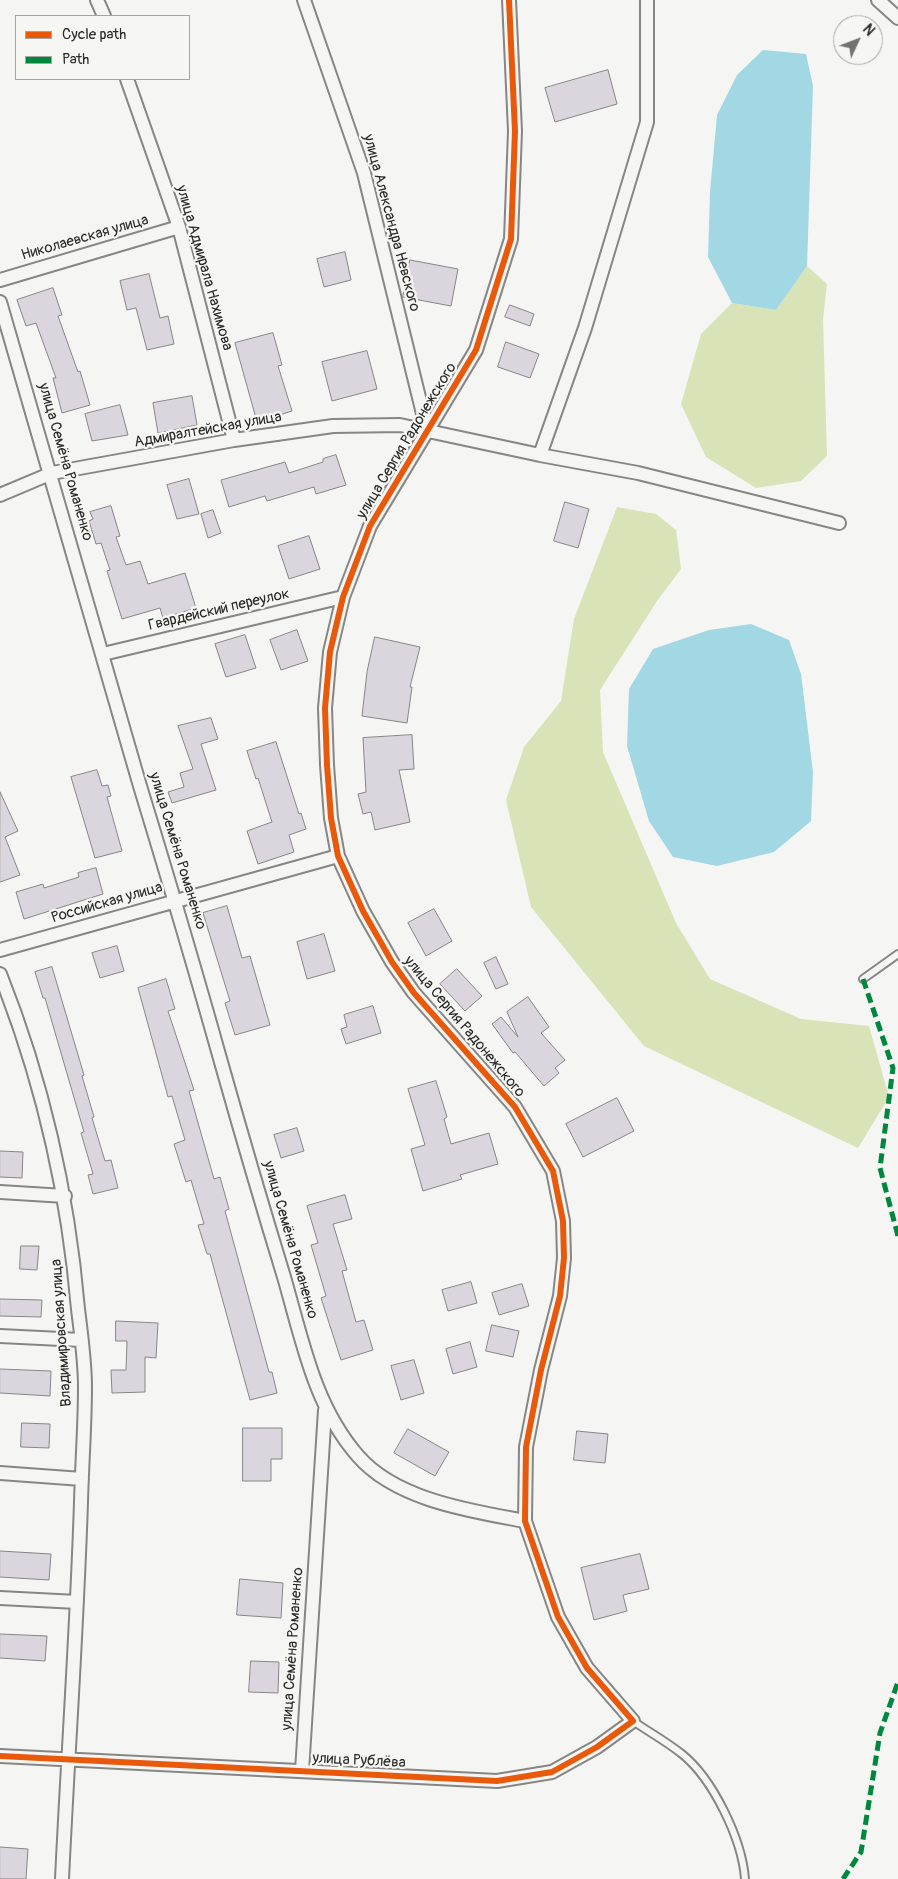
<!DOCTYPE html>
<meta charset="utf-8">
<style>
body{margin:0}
#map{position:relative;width:898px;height:1879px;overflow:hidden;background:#f5f5f3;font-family:Pangolin,sans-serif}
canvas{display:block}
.legend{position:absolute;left:15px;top:15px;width:175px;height:65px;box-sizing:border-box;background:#f6f6f2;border:1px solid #a5a5a2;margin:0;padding:6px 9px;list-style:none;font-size:15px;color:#2b2b2b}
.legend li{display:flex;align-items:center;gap:10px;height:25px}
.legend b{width:25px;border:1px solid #a5a5a2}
.north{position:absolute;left:833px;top:15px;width:50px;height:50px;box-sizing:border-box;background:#f6f6f2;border:1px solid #a5a5a2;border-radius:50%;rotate:47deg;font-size:14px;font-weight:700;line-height:20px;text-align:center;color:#2b2b2b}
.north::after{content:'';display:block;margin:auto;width:18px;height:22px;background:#727271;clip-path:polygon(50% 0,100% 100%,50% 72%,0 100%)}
</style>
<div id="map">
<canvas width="898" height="1879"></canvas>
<ul class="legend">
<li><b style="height:6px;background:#e8590c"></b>Cycle path</li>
<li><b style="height:6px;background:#00873e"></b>Path</li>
</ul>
<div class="north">N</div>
</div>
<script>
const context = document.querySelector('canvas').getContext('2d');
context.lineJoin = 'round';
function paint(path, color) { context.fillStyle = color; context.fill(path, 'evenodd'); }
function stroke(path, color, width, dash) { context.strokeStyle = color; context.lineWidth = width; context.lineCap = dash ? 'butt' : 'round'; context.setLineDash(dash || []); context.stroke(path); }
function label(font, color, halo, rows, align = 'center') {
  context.font = font + ' Pangolin,sans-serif'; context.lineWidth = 4.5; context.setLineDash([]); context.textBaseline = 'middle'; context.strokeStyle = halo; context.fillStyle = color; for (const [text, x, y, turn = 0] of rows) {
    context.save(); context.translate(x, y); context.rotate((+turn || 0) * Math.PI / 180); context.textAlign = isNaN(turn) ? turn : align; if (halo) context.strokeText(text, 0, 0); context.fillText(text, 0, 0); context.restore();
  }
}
paint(new Path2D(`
 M 807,266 L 827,284 L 823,319 L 827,456 L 801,481 L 756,488 L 706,457 L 681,404 L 701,334 L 732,303 L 776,310 Z
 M 617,507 L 656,514 L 676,530 L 681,569 L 657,601 L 600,690 L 603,752 L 676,923 L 710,979 L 801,1019 L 869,1026 L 889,1097 L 858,1148 L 644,1046 L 531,907 L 506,800 L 524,747 L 561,701 L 574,619 Z`), '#d8e3b8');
paint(new Path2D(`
 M 763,50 L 806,54 L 813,86 L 807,266 L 776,310 L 732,303 L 708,257 L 710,192 L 717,115 L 737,75 Z
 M 751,624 L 789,640 L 801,674 L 813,772 L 811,821 L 774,852 L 717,866 L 673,857 L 649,821 L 627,746 L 629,689 L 653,649 L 709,630 Z`), '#a2d7e4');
const building = new Path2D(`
 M 608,70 L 617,104 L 555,122 L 545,88 Z
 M 345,252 L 351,280 L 324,287 L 317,259 Z
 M 410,260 L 458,269 L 451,306 L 403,297 Z
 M 149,274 L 160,318 L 168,316 L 174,344 L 147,350 L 136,308 L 127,310 L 120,281 Z
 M 53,288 L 62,315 L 58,316 L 78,372 L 80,371 L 90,405 L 62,413 L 53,378 L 56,378 L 36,323 L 26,326 L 17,300 Z
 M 510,305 L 534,314 L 530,326 L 505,317 Z
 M 273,333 L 282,365 L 278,366 L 292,411 L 257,422 L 235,343 Z
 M 506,342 L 539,354 L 530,378 L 498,367 Z
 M 367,351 L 377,389 L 332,401 L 322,362 Z
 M 192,396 L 197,425 L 158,433 L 153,403 Z
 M 120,405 L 128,435 L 92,441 L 85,414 Z
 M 336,455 L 346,485 L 316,494 L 314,487 L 267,501 L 265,496 L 229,507 L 221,480 L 285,462 L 289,473 L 323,462 L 323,459 Z
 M 189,479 L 199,514 L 177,519 L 167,485 Z
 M 565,502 L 589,509 L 578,548 L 554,541 Z
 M 111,506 L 120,536 L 116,537 L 126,565 L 140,561 L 148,584 L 185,573 L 196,608 L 163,618 L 160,608 L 122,619 L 107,571 L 110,570 L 101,543 L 96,544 L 89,521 L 93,519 L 90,512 Z
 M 213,510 L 221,533 L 208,538 L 201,514 Z
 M 309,536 L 320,569 L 289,579 L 278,546 Z
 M 297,630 L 308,661 L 281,670 L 270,640 Z
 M 245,635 L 256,668 L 226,677 L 215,644 Z
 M 375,637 L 420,647 L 410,687 L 412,687 L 407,723 L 362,716 L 367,672 Z
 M 211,718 L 218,739 L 201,744 L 216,790 L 172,803 L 168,792 L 184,787 L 180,773 L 193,769 L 178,726 Z
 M 412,735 L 414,769 L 399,770 L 410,822 L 375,830 L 371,812 L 363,814 L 358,794 L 366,792 L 363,738 Z
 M 276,742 L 299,814 L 301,813 L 306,829 L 289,835 L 294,852 L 258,864 L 247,831 L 272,822 L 258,778 L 256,779 L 247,751 Z
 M 97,770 L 102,786 L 108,785 L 111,796 L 107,797 L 122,851 L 95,858 L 71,777 Z
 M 0,792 L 18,831 L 5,837 L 20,875 L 0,882 Z
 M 96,868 L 103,894 L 24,919 L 16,892 L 43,884 L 44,888 L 79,877 L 78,873 Z
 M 227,906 L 242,958 L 250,956 L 270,1025 L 235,1035 L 225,1003 L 230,1001 L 203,913 Z
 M 434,909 L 452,941 L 426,956 L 408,923 Z
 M 324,934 L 335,971 L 307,979 L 297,942 Z
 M 117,946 L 124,971 L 100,978 L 92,953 Z
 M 496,957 L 508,984 L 496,989 L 484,963 Z
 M 52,967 L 84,1075 L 82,1076 L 94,1117 L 92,1118 L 105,1161 L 111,1160 L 118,1188 L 93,1194 L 88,1175 L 93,1174 L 81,1133 L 84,1132 L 45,998 L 43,998 L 35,972 Z
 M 457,969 L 482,996 L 465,1011 L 440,984 Z
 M 166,979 L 175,1009 L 168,1011 L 194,1090 L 189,1091 L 214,1179 L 220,1177 L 229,1209 L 225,1211 L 269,1372 L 272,1372 L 277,1393 L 250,1400 L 210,1254 L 207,1254 L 198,1225 L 204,1224 L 191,1180 L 186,1182 L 174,1144 L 185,1140 L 172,1096 L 168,1097 L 138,988 Z
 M 528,997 L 549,1027 L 541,1033 L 565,1060 L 555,1068 L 559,1073 L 544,1086 L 515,1052 L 513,1053 L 492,1024 L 501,1017 L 518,1037 L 507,1012 Z
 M 373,1006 L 381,1033 L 346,1044 L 341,1029 L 347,1027 L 344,1015 Z
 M 436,1081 L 447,1117 L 444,1119 L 451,1144 L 489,1133 L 498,1164 L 460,1175 L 462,1179 L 423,1191 L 411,1149 L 425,1145 L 408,1089 Z
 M 617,1098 L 634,1131 L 583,1157 L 566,1124 Z
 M 297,1128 L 304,1151 L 281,1158 L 274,1135 Z
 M 0,1151 L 23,1152 L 22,1178 L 0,1177 Z
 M 345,1195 L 352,1219 L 333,1224 L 347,1270 L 342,1271 L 356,1322 L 364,1320 L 373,1350 L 341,1360 L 321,1298 L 326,1296 L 311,1245 L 318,1243 L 307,1206 Z
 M 21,1246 L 39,1246 L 37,1270 L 20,1269 Z
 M 471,1282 L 477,1303 L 448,1311 L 442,1290 Z
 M 522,1284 L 529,1306 L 499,1315 L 492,1293 Z
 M 0,1299 L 42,1300 L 41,1317 L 0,1316 Z
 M 116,1321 L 158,1323 L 156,1358 L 145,1357 L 145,1392 L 112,1393 L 111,1370 L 126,1370 L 127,1341 L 116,1341 Z
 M 492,1325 L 519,1331 L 513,1357 L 486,1351 Z
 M 470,1342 L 477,1367 L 453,1374 L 446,1349 Z
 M 414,1360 L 424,1393 L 401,1400 L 391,1366 Z
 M 0,1369 L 51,1371 L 50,1396 L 0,1393 Z
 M 22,1423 L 50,1424 L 49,1448 L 21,1447 Z
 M 243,1428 L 282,1428 L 282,1459 L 271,1459 L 271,1481 L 243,1481 Z
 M 408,1429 L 449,1452 L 435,1476 L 394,1453 Z
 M 577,1431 L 608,1434 L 605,1463 L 574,1460 Z
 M 0,1551 L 51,1554 L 49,1580 L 0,1577 Z
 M 640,1554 L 649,1589 L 623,1595 L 627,1611 L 594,1620 L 581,1568 Z
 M 240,1579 L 283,1583 L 281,1618 L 237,1615 Z
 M 0,1634 L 47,1636 L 45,1661 L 0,1658 Z
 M 251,1661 L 279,1662 L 278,1693 L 249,1692 Z
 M 0,1847 L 28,1849 L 26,1879 L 0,1879 Z`);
paint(building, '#dbd6de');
stroke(building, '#868685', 1);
const lane = new Path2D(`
 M 863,979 L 898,954
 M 633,1721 C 649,1732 667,1742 682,1754 C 713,1779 742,1839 745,1879`);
const street = new Path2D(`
 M 97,0 L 104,16
 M 304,0 L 364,173 L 427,430
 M 878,0 L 898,18
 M 127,79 L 179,227 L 234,440
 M 0,280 L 179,227
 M 0,302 C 48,463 92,625 140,786 C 168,878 195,969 221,1062 C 241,1133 262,1205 284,1277 C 302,1339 314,1406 358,1456 C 396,1500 471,1511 525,1521
 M 540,455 L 585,328 L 647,122 L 647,0
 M 0,495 L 52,473 L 234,440 L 333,426 L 400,425 L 540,455 L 638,473 L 839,523
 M 103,654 L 343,597
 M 0,950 L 338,856
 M 0,974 C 43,1082 68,1193 78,1309 C 81,1334 85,1361 85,1387 C 85,1425 82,1463 81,1502 C 77,1628 68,1753 62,1879
 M 0,1192 L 65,1196
 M 0,1336 L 81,1340
 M 0,1473 L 82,1479
 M 0,1598 L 77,1602
 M 0,1756 L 497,1781 L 552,1772 L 597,1747 L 633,1721 L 587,1668 L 558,1617 L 525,1521 L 526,1447 L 541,1370 L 560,1296 L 564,1258 L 563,1221 L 553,1171 L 515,1107 L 414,993 L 392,962 L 363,911 L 338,856 L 331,818 L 327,765 L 325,708 L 330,652 L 343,597 L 370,526 L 476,350 L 511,239 L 515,131 L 509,0
 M 302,1771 L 325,1410`);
stroke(lane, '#868685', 10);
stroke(street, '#868685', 16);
stroke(lane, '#f5f5f3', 6);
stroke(street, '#f5f5f3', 12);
stroke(new Path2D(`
 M 863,979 L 893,1068 L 880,1168 L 898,1236
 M 843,1879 L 861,1852 L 880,1733 L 898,1682`), '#00873e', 5, [10, 5]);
stroke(new Path2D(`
 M 0,1756 L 497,1781 L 552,1772 L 597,1747 L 633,1721 L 587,1668 L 558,1617 L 525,1521 L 526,1447 L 541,1370 L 560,1296 L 564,1258 L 563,1221 L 553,1171 L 515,1107 L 414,993 L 392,962 L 363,911 L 338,856 L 331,818 L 327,765 L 325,708 L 330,652 L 343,597 L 370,526 L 476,350 L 511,239 L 515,131 L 509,0`), '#e8590c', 6);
label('15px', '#2b2b2b', '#f6f6f2', [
 ["улица Александра Невского",391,223,75],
 ["Николаевская улица",85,238,-16],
 ["улица Адмирала Нахимова",204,268,74],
 ["Адмиралтейская улица",208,430,-10],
 ["улица Сергия Радонежского",407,441,-59],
 ["улица Семёна Романенко",65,462,74],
 ["Гвардейский переулок",219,610,-13],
 ["улица Семёна Романенко",177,851,73],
 ["Российская улица",107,903,-16],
 ["улица Сергия Радонежского",464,1027,50],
 ["улица Семёна Романенко",290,1240,74],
 ["Владимировская улица",62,1333,-94],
 ["улица Семёна Романенко",293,1649,-86],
 ["улица Рублёва",359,1761,3]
]);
</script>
